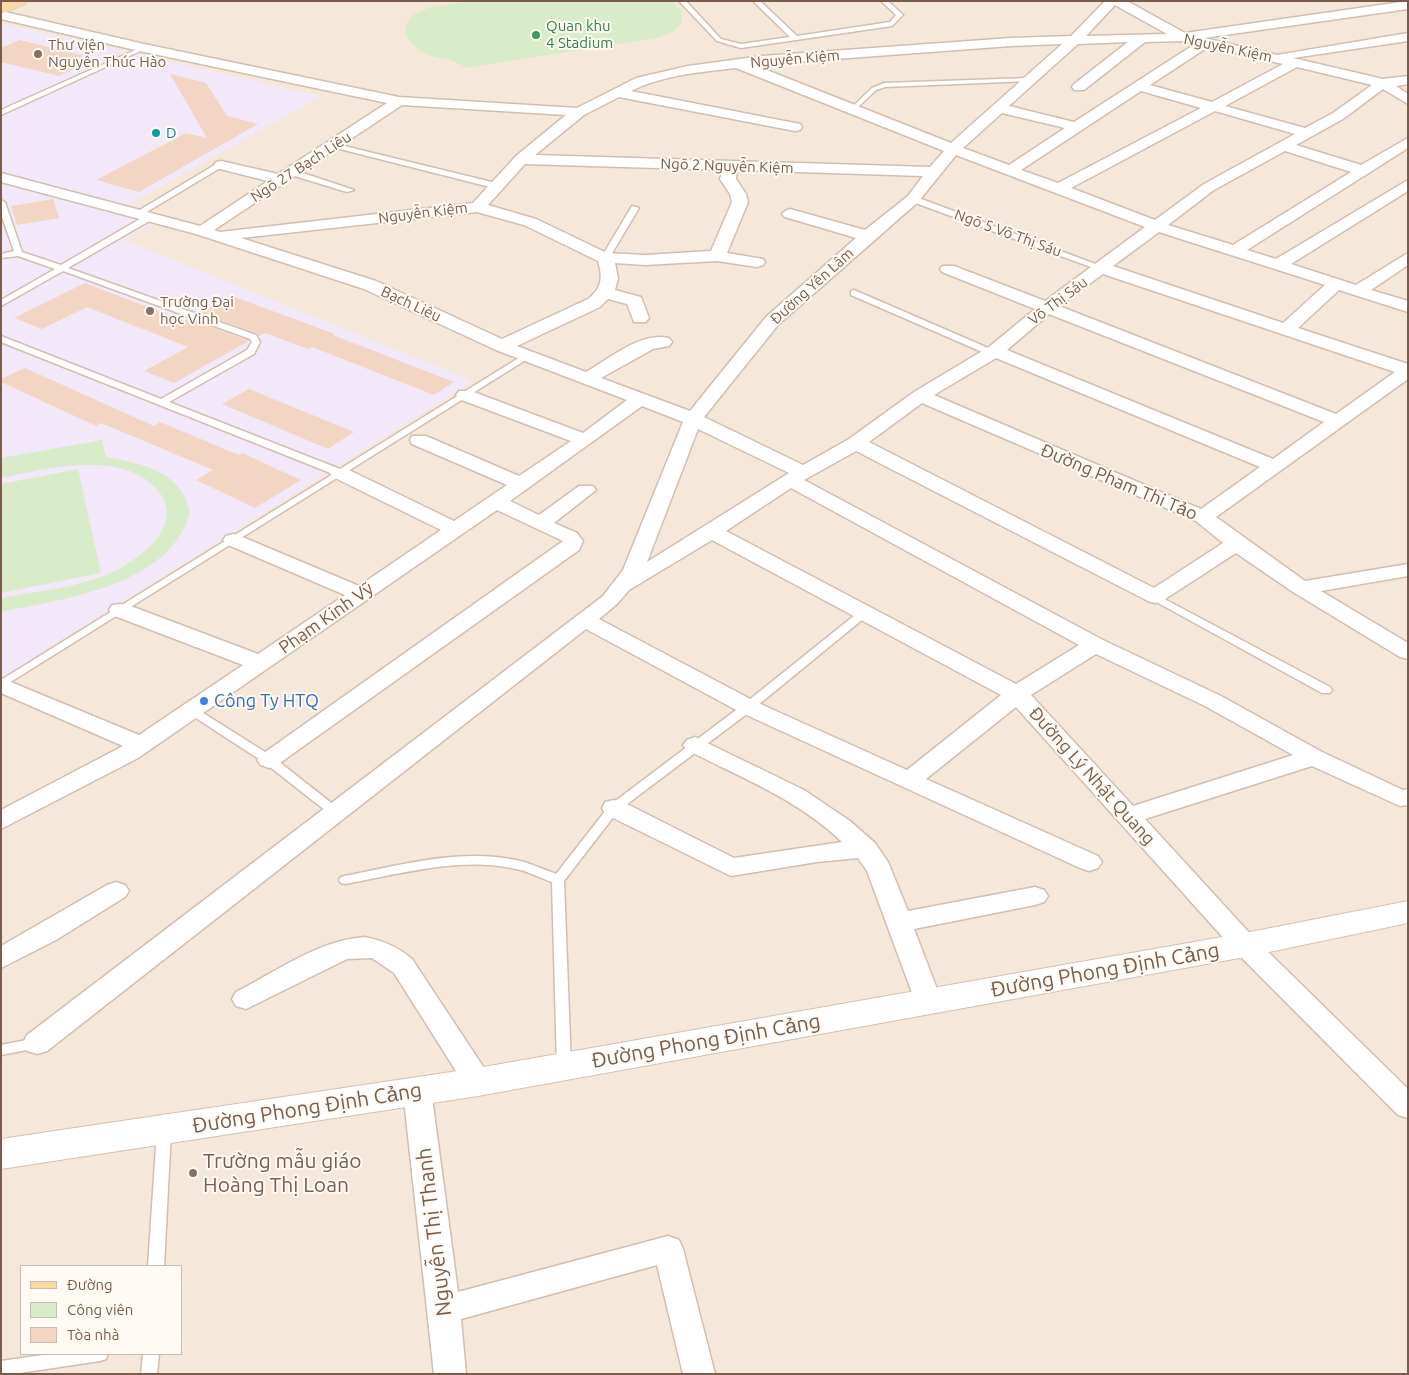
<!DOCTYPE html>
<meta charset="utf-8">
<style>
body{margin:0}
#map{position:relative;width:1409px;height:1375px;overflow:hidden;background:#fdf6ec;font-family:Ubuntu,sans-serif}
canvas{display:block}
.frame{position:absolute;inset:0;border:2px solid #7a5c4d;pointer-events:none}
.legend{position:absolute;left:20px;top:1265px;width:162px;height:90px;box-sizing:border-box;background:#fffaf3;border:1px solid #cabbb1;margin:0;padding:6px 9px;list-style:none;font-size:15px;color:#7a5c4d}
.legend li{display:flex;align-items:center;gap:10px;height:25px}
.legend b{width:25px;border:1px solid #cabbb1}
</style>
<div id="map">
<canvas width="1409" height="1375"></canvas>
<div class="frame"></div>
<ul class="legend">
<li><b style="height:6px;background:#fbd9a5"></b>Đường</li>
<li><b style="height:14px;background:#d8ecc9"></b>Công viên</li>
<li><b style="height:14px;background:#f3d5c3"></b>Tòa nhà</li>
</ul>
</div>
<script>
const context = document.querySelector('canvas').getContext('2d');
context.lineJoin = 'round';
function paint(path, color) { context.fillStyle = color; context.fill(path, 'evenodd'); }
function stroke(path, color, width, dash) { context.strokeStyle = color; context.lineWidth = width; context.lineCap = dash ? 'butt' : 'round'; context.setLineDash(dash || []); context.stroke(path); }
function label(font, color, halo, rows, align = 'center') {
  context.font = font + ' Ubuntu,sans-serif'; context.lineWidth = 4; context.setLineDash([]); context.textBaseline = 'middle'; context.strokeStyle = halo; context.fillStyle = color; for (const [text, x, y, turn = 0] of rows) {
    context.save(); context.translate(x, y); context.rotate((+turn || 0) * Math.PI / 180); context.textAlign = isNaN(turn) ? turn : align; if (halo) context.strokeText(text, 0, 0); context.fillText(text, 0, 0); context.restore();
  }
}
paint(new Path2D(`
 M 1,1 L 1408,1 L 1408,1374 L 1,1374 ZM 21,1266 L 181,1266 L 181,1354 L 21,1354 Z`), '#f5e8da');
paint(new Path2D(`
 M 1,23 L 321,96 L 114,213 L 154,223 L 124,240 L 473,381 L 1,678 Z`), '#f3e8fa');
paint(new Path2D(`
 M 478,1 L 671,1 L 682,11 L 682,23 L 673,32 L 657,38 L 464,68 C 455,58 438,59 426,54 C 418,50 410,43 407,35 C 397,4 458,4 478,1 Z
 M 102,440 L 106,457 C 142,463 182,472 190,512 C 171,586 63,599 1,612 L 1,598 C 42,590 90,587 126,565 C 143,554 166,536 167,514 C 167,504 162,494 155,487 C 118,450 46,469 1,478 L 1,458 Z
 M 78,469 L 101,573 L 1,593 L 1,484 Z`), '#d8ecc9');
paint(new Path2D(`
 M 20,40 L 97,59 L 59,76 L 1,62 L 1,48 Z
 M 170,74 L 206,83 L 227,116 L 258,124 L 139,192 L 96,180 L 186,133 L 207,138 Z
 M 53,199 L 59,218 L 17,225 L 11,206 Z
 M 85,283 L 184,321 L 189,319 L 249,341 L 174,383 L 144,371 L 188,347 L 87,307 L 42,329 L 14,318 Z
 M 232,296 L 335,334 L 333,335 L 454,382 L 434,395 L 312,347 L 308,349 L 265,333 L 259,336 L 257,333 L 200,313 Z
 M 25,368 L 154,426 L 160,422 L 239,455 L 242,453 L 301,480 L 255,508 L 196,480 L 213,470 L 101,423 L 96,426 L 1,382 L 1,379 Z
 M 249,389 L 354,432 L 328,449 L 222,404 Z`), '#f3d5c3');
const lane = new Path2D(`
 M 679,1 L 686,1 L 721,39 L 741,44 L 790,37 L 753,1 L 760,1 L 797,36 L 890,22 L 896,15 L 881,1 L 888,1 L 903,15 L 892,26 L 741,48 L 717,41 Z
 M 142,47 L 147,48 L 1,115 L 1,110 Z
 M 1028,78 L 1031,80 L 1030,81 L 885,87 L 876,90 L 855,110 L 850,109 L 872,88 L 884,83 Z
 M 332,143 L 500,184 L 501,186 L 494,188 L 332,147 Z
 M 218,163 L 225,165 L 140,216 L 133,214 Z
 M 288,170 L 294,170 L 354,190 L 347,192 L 288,174 Z
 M 910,197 L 916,197 L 1106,268 L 1099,270 L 910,201 Z
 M 1,200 L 5,202 L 22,252 L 61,265 L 145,216 L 151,216 L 151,220 L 68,268 L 256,335 L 260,342 L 254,354 L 169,402 L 340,469 L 525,354 L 531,354 L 532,356 L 1,688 L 1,680 L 333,474 L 1,342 L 1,336 L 161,399 L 247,350 L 252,342 L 250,339 L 63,271 L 1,306 L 1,300 L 55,269 L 18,256 L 1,258 L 1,254 L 14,251 L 1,214 Z
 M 632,206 L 639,208 L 608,260 L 602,260 L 601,258 Z
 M 854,290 L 995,351 L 996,353 L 995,355 L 989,355 L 851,295 L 851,291 Z
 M 1155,594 L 1330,687 L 1332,690 L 1330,693 L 1322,693 L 1151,599 L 1150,597 Z
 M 864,610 L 869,613 L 868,615 L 752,710 L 618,811 L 564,881 L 571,1067 L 569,1071 L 564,1073 L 559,1071 L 557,1067 L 552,882 C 540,878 528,871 516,869 C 460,856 400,874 345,884 L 341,883 L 339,880 L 341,877 L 345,876 C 400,865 460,848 516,860 C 530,863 543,869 556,874 L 610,805 L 744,704 L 860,611 Z
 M 192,706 L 273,757 L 339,809 L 341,812 L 339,815 L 331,815 L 265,763 L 188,713 L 186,710 Z
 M 37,1038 L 42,1039 L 44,1043 L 42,1047 L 1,1055 L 1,1045 Z
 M 164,1125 L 169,1127 L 171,1131 L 164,1266 L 148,1266 L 157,1131 L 159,1127 Z
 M 50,1354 L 108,1354 L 106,1359 L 100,1361 L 13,1374 L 1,1374 L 1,1361 Z
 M 143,1354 L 159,1354 L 157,1374 L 141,1374 Z`);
const street = new Path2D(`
 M 1105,1 L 1127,1 L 1185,33 L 1408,1 L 1408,9 L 1204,38 L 1277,55 L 1408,33 L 1408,41 L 1293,58 L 1383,79 L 1408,76 L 1408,84 L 1396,86 L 1408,94 L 1408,104 L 1383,89 L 1343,119 L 1296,145 L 1361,165 L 1408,138 L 1408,148 L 1247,250 L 1276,259 L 1408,180 L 1408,191 L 1291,264 L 1356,285 L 1408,253 L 1408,265 L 1371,290 L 1408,301 L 1408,312 L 1339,290 L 1298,328 L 1408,364 L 1408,379 L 1216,517 L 1305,581 L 1408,564 L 1408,576 L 1321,591 L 1408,643 L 1408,659 L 1400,657 L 1293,592 L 1236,553 L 1162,601 L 1155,603 L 1148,601 L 856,451 L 804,480 L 1103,640 L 1221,696 L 1322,752 L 1403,790 L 1408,789 L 1408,805 L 1400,806 L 1312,766 L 1145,819 L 1254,938 L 1408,1089 L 1408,1118 L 1398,1115 L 1236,952 L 1016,707 L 926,779 L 1098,856 L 1102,862 L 1098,868 L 1089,871 L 1080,868 L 740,712 L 586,629 L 47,1051 L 37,1054 L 27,1051 L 23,1043 L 27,1035 L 603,596 L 623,570 L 683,422 L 642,406 L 510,501 L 539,515 L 579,486 L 593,486 L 596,490 L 554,523 L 577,533 L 583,541 L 579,550 L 277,765 L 269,768 L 261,765 L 257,760 L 261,755 L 563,541 L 497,510 L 138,758 L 1,829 L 1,810 L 123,746 L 1,693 L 1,678 L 139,735 L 243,665 L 112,615 L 109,610 L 112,605 L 120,604 L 128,605 L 258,654 L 345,595 L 226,544 L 223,540 L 226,536 L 233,534 L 240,536 L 359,586 L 441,530 L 333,477 L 330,473 L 333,469 L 347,469 L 454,521 L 507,485 L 412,444 L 410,440 L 412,436 L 426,436 L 519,476 L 571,441 L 459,399 L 456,395 L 459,391 L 471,391 L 583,433 L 627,400 L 496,350 L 364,289 L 196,234 L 1,182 L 1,173 L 200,226 L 268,181 L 216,168 L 214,165 L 216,162 L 221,161 L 278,174 L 387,103 L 144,52 L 1,19 L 1,11 L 144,44 L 399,97 L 577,108 L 636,78 L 688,66 L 762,56 L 1011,38 L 1071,36 ZM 1115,5 L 1167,34 L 1086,36 ZM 1183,41 L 1195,44 L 1074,122 L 1009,106 L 1078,44 L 1128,42 L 1074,84 L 1072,87 L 1074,90 L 1084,90 L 1145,42 ZM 1062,44 L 951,143 L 754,65 L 1011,46 ZM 1208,47 L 1283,64 L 1212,102 L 1150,85 ZM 1297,67 L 1372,85 L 1333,113 L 1305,128 L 1225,106 ZM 736,68 L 944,151 L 930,167 L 535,155 L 584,115 L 619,97 L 795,131 L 800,130 L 802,127 L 800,124 L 795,123 L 631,91 C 663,75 701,72 736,68 ZM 1141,91 L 1201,108 L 1058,183 L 1021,170 ZM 402,105 L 566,115 L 516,156 L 473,203 L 220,232 L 214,230 ZM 1215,111 L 1295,134 L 1204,184 L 1155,220 L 1071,188 ZM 1002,113 L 1065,128 L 1009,165 L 963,148 ZM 1285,151 L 1351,172 L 1233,245 L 1168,225 L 1214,190 ZM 956,155 L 1145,227 L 1045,301 L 954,266 L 942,266 L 940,269 L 942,272 L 1035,309 L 989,347 L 914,392 L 849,439 L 803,465 L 704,417 L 778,325 L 918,202 ZM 525,164 L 723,170 L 720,179 L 730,194 L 732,202 L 711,251 L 645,255 L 607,253 L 536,219 L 488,205 ZM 737,170 L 923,176 L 908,196 L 865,230 L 790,209 L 785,211 L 782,214 L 785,217 L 856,238 L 766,317 L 690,411 L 601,378 L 653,349 L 669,346 L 672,342 L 669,338 C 641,331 609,359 586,372 L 517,346 L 600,307 L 608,299 L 627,304 L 634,322 L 646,322 L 649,318 L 641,297 L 615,290 L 618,278 L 615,263 L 645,265 L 717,261 L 757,267 L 763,265 L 765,262 L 763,259 L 727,253 L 748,202 L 746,194 L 736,179 ZM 477,212 L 524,225 L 598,261 C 603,278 602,288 588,299 L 502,339 L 376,281 L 241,238 ZM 1159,232 L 1325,285 L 1283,323 L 1113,266 ZM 1103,274 L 1395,372 L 1336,414 L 1059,306 ZM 1049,314 L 1324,422 L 1273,459 L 1007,350 ZM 996,358 L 1260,467 L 1201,509 L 934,395 ZM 922,403 L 1196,521 L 1223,543 L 1154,588 L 869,442 ZM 698,429 L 789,473 L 647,562 ZM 791,488 L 1079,645 L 1016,684 L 726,531 ZM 712,540 L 1001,695 L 907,770 L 756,702 L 599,619 L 617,604 L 629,590 ZM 1096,654 L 1205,706 L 1293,755 L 1133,806 L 1031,695 Z
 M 695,737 L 804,790 L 850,821 L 875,843 L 888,862 L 908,911 L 1035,887 L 1044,890 L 1048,896 L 1044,902 L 1035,905 L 914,929 L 942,1002 L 938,1009 L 928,1012 L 918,1009 L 867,871 L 858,858 L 817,862 L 731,876 L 605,814 L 602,808 L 605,802 L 614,800 L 623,802 L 734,858 L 842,842 C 799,800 740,777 687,750 L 683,745 L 687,740 Z
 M 116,882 L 125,885 L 129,891 L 125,897 L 56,940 L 1,968 L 1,946 L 107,885 Z
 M 365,937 C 384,941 398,947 412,959 L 488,1074 L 492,1082 L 488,1090 L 478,1093 L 468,1090 L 394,973 L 372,958 L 347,959 L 246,1009 L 236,1006 L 232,999 L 236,992 C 277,971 319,940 365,937 Z
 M 417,1079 L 427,1082 L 431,1090 L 458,1292 L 668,1236 L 679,1240 L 683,1249 L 715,1374 L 683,1374 L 657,1265 L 461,1319 L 466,1374 L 434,1374 L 403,1090 L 407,1082 Z`);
const secondary = new Path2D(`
 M 1408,901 L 1408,923 L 1245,957 L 478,1096 L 1,1169 L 1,1139 L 478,1068 L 1245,933 Z`);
const primary = new Path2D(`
 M 6,1 L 27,1 L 25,4 L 1,14 L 1,3 Z`);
stroke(lane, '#d1beb0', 3);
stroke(street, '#d1beb0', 3);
stroke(secondary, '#d6c0b0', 2);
stroke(primary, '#dad1cd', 2);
paint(lane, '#fff');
paint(street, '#fff');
paint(secondary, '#fff');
paint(primary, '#fbd9a5');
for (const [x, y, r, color] of [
 [536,35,5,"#2e9e5b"],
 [38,54,5,"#8d6e63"],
 [156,133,5,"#0f9aa8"],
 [150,311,5,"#8d6e63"],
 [204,701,5,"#3f7fe0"],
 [193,1173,5,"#8d6e63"]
]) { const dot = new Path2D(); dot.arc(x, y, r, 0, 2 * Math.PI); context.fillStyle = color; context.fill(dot); stroke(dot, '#fffaf3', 2); }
label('15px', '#27864d', '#fffaf3', [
 ["Quan khu",546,26],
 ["4 Stadium",546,43]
], 'left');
label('15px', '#785e54', '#fffaf3', [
 ["Thư viện",48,45],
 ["Nguyễn Thúc Hào",48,62],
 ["Trường Đại",160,302],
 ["học Vinh",160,319]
], 'left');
label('15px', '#7a5c4d', '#fffaf3', [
 ["Nguyễn Kiệm",1228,48,12],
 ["Nguyễn Kiệm",795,59,-5],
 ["Ngõ 2 Nguyễn Kiệm",727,166,2],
 ["Ngõ 27 Bạch Liêu",301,167,-33],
 ["Nguyễn Kiệm",423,213,-7],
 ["Ngõ 5 Võ Thị Sáu",1008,233,20],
 ["Đường Yên Lâm",812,286,-42],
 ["Võ Thị Sáu",1058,301,-37],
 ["Bạch Liêu",411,304,25]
]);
label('15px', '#0d838f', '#fffaf3', [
 ["D",166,133]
], 'left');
label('18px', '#7a5c4d', '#fffaf3', [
 ["Đường Pham Thi Tảo",1119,482,23],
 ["Phạm Kinh Vỹ",326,618,-35],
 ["Đường Lý Nhật Quang",1092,776,48]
]);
label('18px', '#366cbe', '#fffaf3', [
 ["Công Ty HTQ",214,701]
], 'left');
label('21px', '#7a5c4d', '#fffaf3', [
 ["Đường Phong Định Cảng",1105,970,-10],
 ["Đường Phong Định Cảng",706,1041,-10],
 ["Đường Phong Định Cảng",307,1108,-9],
 ["Nguyễn Thị Thanh",434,1232,-97]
]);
label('21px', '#785e54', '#fffaf3', [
 ["Trường mẫu giáo",203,1161],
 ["Hoàng Thị Loan",203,1185]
], 'left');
</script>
